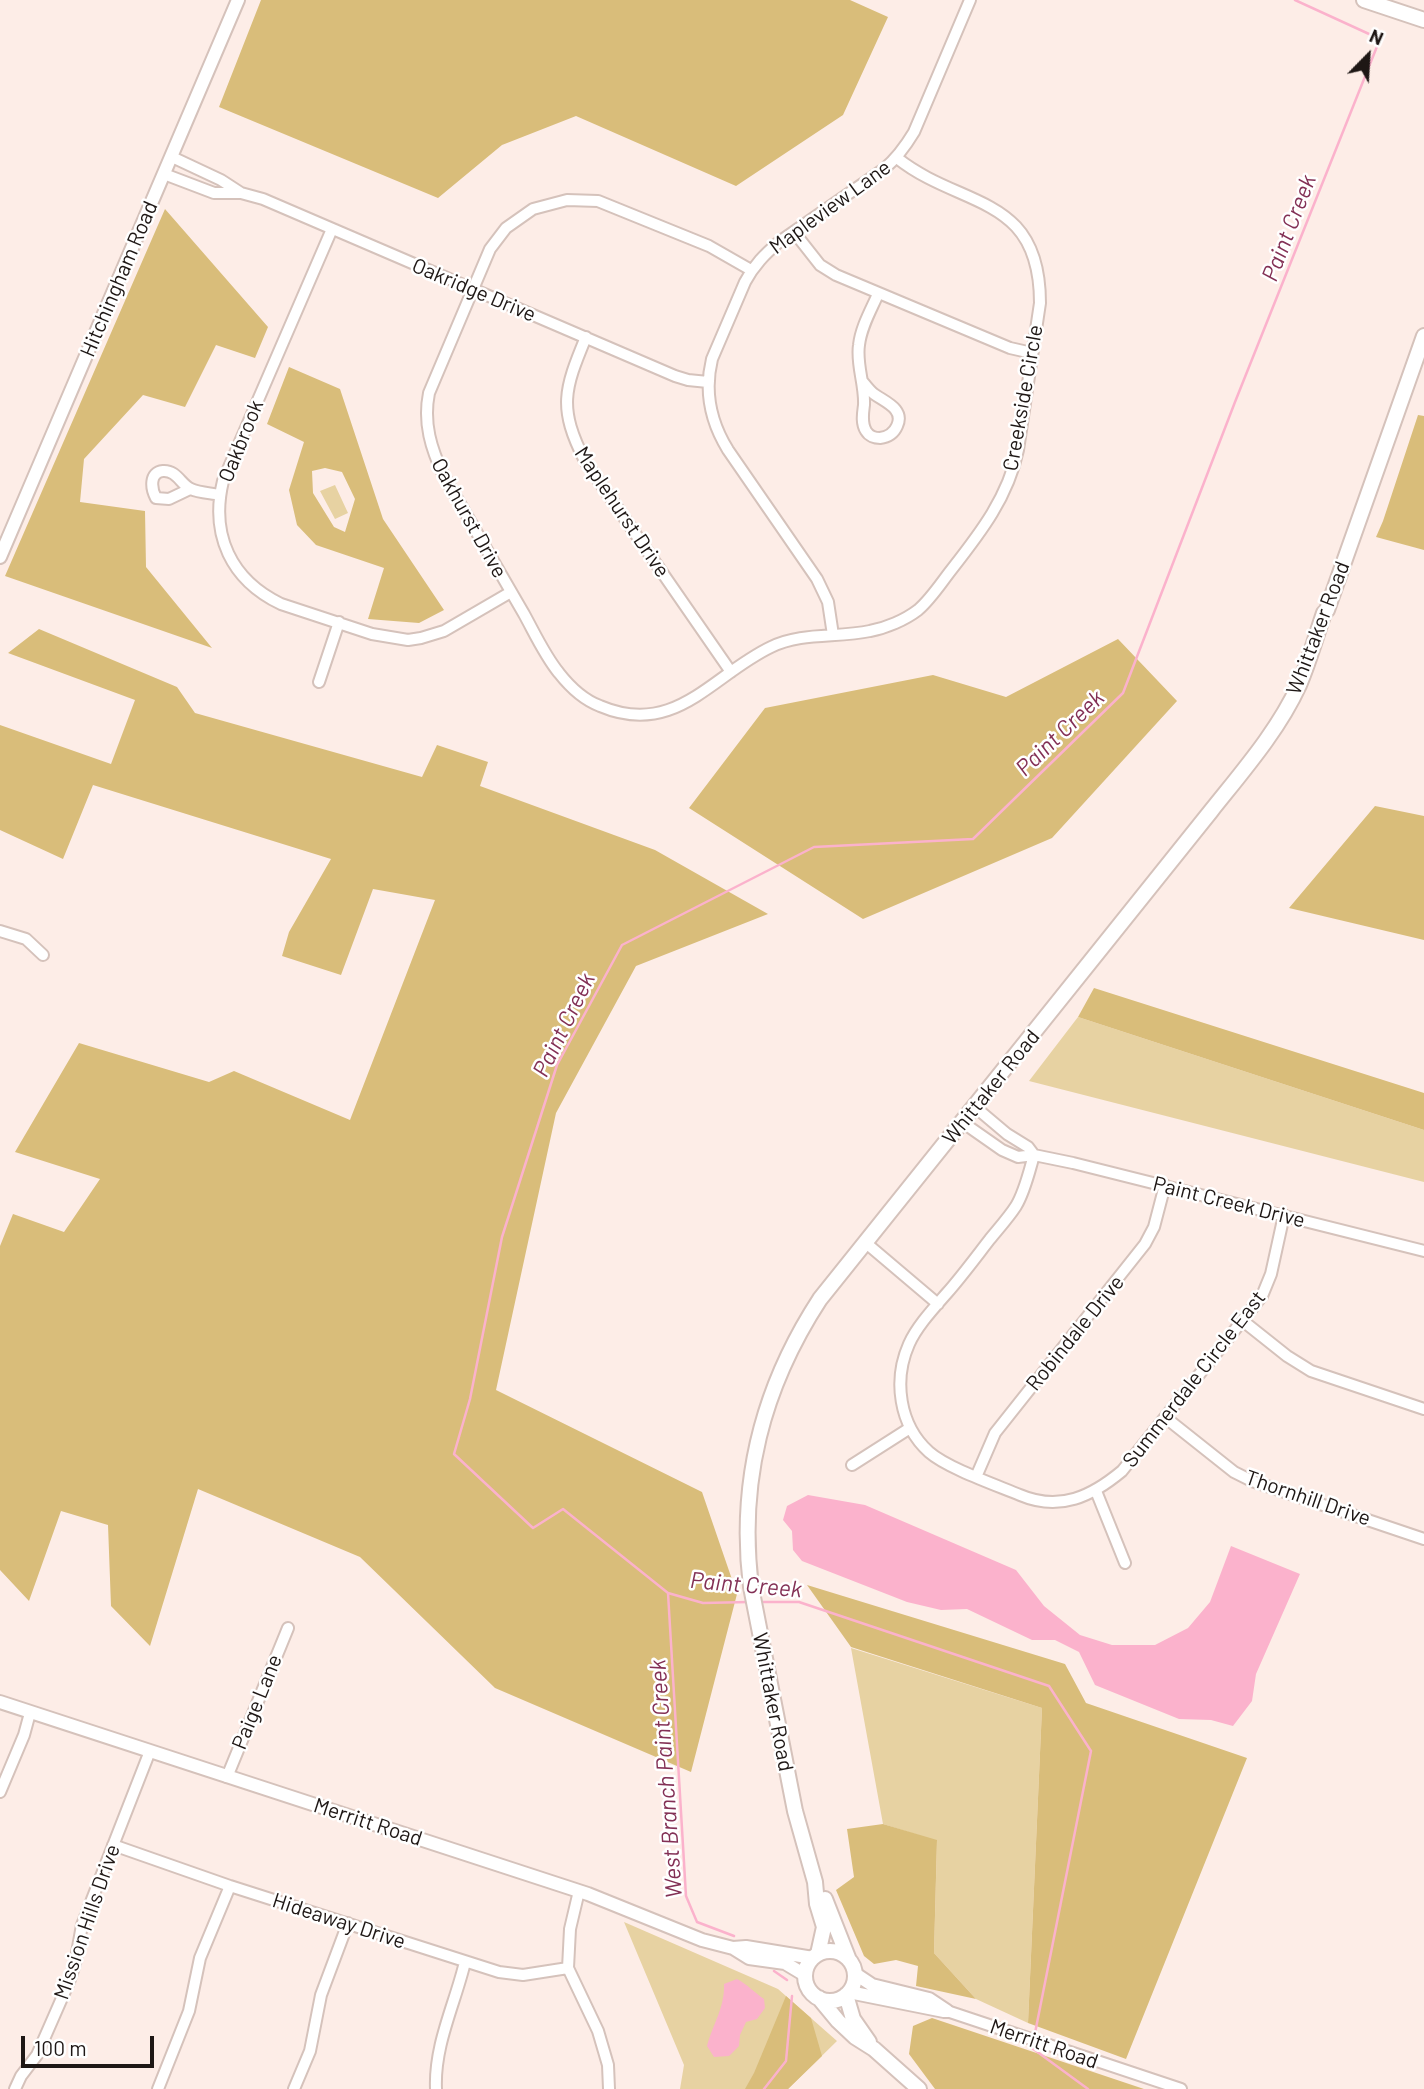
<!DOCTYPE html>
<style>
body{margin:0}
#map{position:relative;width:1424px;height:2089px;overflow:hidden;background:#fdede7;font-family:Barlow,sans-serif}
canvas{display:block}
.north{position:absolute;left:1333px;top:21px;width:70px;height:70px;-webkit-text-stroke:5px #fff;paint-order:stroke;rotate:24deg;font-size:19px;font-weight:700;line-height:28px;text-align:center;color:#1e1715}
.north::after{content:'';display:block;margin:auto;width:24px;height:32px;background:#1e1715;clip-path:polygon(50% 0,100% 100%,50% 72%,0 100%)}
.scale{position:absolute;left:21px;top:2036px;width:133px;height:32px;box-sizing:border-box;border:4px solid #1e1715;border-top:0;padding-left:9px;font-size:21px;line-height:24px;white-space:nowrap;color:#1e1715;-webkit-text-stroke:5px #fff;paint-order:stroke}
</style>
<div id="map">
<canvas width="1424" height="2089"></canvas>
<div class="north">N</div>
<div class="scale">100 m</div>
</div>
<script>
const context = document.querySelector('canvas').getContext('2d');
context.lineJoin = 'round';
function paint(path, color) { context.fillStyle = color; context.fill(path, 'evenodd'); }
function stroke(path, color, width, dash) { context.strokeStyle = color; context.lineWidth = width; context.lineCap = dash ? 'butt' : 'round'; context.setLineDash(dash || []); context.stroke(path); }
function label(font, color, halo, rows, align = 'center') {
  context.font = font + ' Barlow,sans-serif'; context.lineWidth = 5; context.setLineDash([]); context.textBaseline = 'middle'; context.strokeStyle = halo; context.fillStyle = color; for (const [text, x, y, turn = 0] of rows) {
    context.save(); context.translate(x, y); context.rotate((+turn || 0) * Math.PI / 180); context.textAlign = isNaN(turn) ? turn : align; if (halo) context.strokeText(text, 0, 0); context.fillText(text, 0, 0); context.restore();
  }
}
paint(new Path2D(`
 M 335,485 L 348,513 L 335,519 L 320,491 Z
 M 1078,1017 L 1424,1130 L 1424,1182 L 1029,1081 Z
 M 851,1648 L 1042,1708 L 1028,2023 L 976,1999 L 934,1953 L 937,1841 L 883,1824 Z
 M 624,1922 L 778,1989 L 837,2041 L 788,2089 L 680,2089 L 684,2065 Z`), '#e7d2a2');
paint(new Path2D(`
 M 261,0 L 850,0 L 888,17 L 843,115 L 736,186 L 576,116 L 502,145 L 438,198 L 219,107 Z
 M 165,209 L 268,327 L 255,358 L 216,345 L 185,407 L 143,395 L 84,459 L 80,502 L 145,511 L 146,567 L 212,648 L 5,576 Z
 M 289,367 L 340,389 L 383,519 L 444,610 L 419,623 L 368,619 L 384,568 L 316,545 L 297,525 L 289,490 L 304,442 L 267,424 ZM 325,468 L 342,472 L 355,499 L 345,532 L 334,527 L 313,493 L 312,471 Z
 M 1418,415 L 1424,416 L 1424,550 L 1376,537 L 1383,521 Z
 M 39,629 L 177,687 L 195,713 L 422,777 L 437,745 L 488,762 L 480,786 L 655,850 L 768,914 L 636,966 L 556,1113 L 496,1390 L 702,1492 L 737,1594 L 691,1772 L 495,1688 L 360,1557 L 198,1489 L 150,1646 L 111,1606 L 108,1525 L 61,1511 L 29,1601 L 0,1570 L 0,1246 L 13,1214 L 64,1232 L 100,1179 L 15,1152 L 79,1043 L 209,1082 L 234,1071 L 350,1120 L 435,900 L 373,889 L 341,975 L 282,956 L 289,932 L 331,859 L 93,785 L 63,859 L 0,830 L 0,725 L 111,764 L 135,700 L 8,653 Z
 M 1118,639 L 1177,701 L 1052,838 L 863,919 L 689,808 L 765,708 L 933,675 L 1006,697 Z
 M 1375,806 L 1424,816 L 1424,940 L 1289,908 Z
 M 1094,988 L 1424,1093 L 1424,1130 L 1078,1017 Z
 M 807,1585 L 1065,1664 L 1086,1703 L 1247,1758 L 1126,2059 L 1028,2023 L 1042,1708 L 851,1647 Z
 M 883,1824 L 937,1840 L 934,1953 L 976,1999 L 916,1986 L 918,1966 L 896,1960 L 874,1964 L 864,1956 L 836,1890 L 854,1877 L 847,1829 Z
 M 786,1996 L 811,2018 L 822,2056 L 788,2089 L 745,2089 L 754,2073 Z
 M 932,2018 L 1144,2089 L 935,2089 L 909,2054 L 913,2026 Z`), '#d9bd7a');
paint(new Path2D(`
 M 808,1495 L 865,1505 L 1016,1570 L 1044,1606 L 1080,1635 L 1112,1645 L 1155,1645 L 1188,1628 L 1210,1602 L 1231,1546 L 1300,1574 L 1256,1674 L 1252,1701 L 1233,1726 L 1211,1720 L 1179,1719 L 1095,1685 L 1079,1652 L 1055,1640 L 1032,1640 L 967,1609 L 941,1610 L 907,1602 L 802,1561 L 793,1550 L 792,1531 L 783,1520 L 787,1506 Z
 M 737,1979 C 748,1985 754,1992 764,1999 L 765,2008 L 757,2019 L 746,2022 L 740,2035 L 739,2046 L 729,2056 L 714,2057 L 707,2046 C 713,2024 725,2007 724,1984 Z`), '#fbb2cc');
stroke(new Path2D(`
 M 668,1593 L 686,1896 L 697,1922 L 734,1936
 M 749,1602 L 703,1603 L 668,1593 L 563,1509 L 533,1528 L 454,1454 L 470,1399 L 502,1237 L 557,1065 L 622,945 L 814,847 L 973,839 L 1123,693 L 1235,402 L 1380,39 L 1295,0
 M 759,1602 L 799,1602 L 1049,1686 L 1091,1751 L 1035,2033
 M 774,1971 L 787,1980
 M 1032,2048 L 1088,2089
 M 764,2089 L 786,2061 L 792,1996`), '#fbb2cc', 2.5);
const minor = new Path2D(`
 M 164,174 L 214,193 L 241,193 L 221,180 L 172,157
 M 241,193 L 263,199 L 675,376 L 688,380 L 708,382
 M 332,229 L 223,481 C 210,535 231,580 281,604 L 372,634 L 408,640 L 421,638 L 444,631 L 511,592
 M 794,232 L 820,265 L 836,275 L 1010,348 L 1032,353
 M 751,270 L 709,246 L 598,201 L 567,200 L 533,209 L 506,228 L 490,249 L 429,393 C 423,423 431,449 444,476 C 471,522 497,568 524,614 C 535,634 545,656 559,673 C 570,687 584,700 600,706 C 675,738 712,675 771,647 C 801,632 837,638 870,631 C 886,628 905,620 918,610 C 931,599 941,583 952,569 C 981,532 1008,497 1018,450 L 1040,303 C 1040,193 961,209 897,158
 M 586,337 C 564,390 558,408 585,461 L 731,672
 M 863,382 C 867,387 870,391 874,394 C 885,402 905,409 897,426 C 894,433 888,437 880,438 C 875,438 869,436 866,431 C 861,423 863,413 864,405 C 865,384 856,365 859,345 C 861,327 871,310 878,294
 M 190,489 L 169,499 L 156,498 C 151,489 149,472 163,471 C 177,470 181,485 191,489 C 199,493 211,493 220,495
 M 833,635 L 828,602 L 817,579 L 728,450 C 710,421 704,392 712,359 L 745,282 C 754,265 765,254 779,242 L 884,169 C 897,158 905,147 914,132 L 970,0
 M 319,682 L 339,622
 M 0,931 L 26,939 L 43,955
 M 975,1107 L 1007,1134 L 1028,1147 L 1034,1155
 M 962,1122 L 1002,1150 L 1018,1157 L 1034,1155 L 1073,1163 L 1424,1251
 M 1034,1155 C 1029,1172 1025,1191 1016,1206 C 1009,1217 999,1228 990,1239 C 976,1257 962,1276 947,1293 C 934,1308 917,1326 909,1344 C 893,1380 899,1425 929,1452 C 947,1468 996,1485 1020,1495 C 1060,1512 1092,1496 1122,1471 L 1262,1296 L 1271,1274 L 1284,1215
 M 866,1243 L 938,1304
 M 1243,1321 L 1287,1356 L 1311,1371 L 1424,1409
 M 1166,1418 L 1234,1472 L 1252,1481 L 1424,1539
 M 852,1465 L 910,1428
 M 976,1477 L 995,1433 L 1145,1244 L 1154,1227 L 1165,1185
 M 1096,1491 L 1125,1563
 M 227,1777 L 288,1628
 M 0,1792 L 24,1735 L 30,1713
 M 113,1845 L 230,1886 L 499,1972 L 523,1975 L 568,1968
 M 579,1891 L 570,1929 L 568,1968 L 598,2031 L 608,2065 L 609,2089
 M 947,2011 L 1181,2089
 M 15,2089 L 21,2076 L 37,2055 L 69,1982 L 75,1964 L 82,1925 L 150,1751
 M 158,2089 L 189,2011 L 200,1958 L 230,1886
 M 294,2089 L 310,2051 L 321,1995 L 348,1923
 M 436,2089 C 434,2045 455,2004 465,1962`);
const tertiary = new Path2D(`
 M 0,557 L 238,0
 M 0,1702 L 588,1894 L 702,1940 L 733,1948 L 749,1958 L 785,1963 L 805,1975
 M 733,1948 L 746,1947 L 813,1958
 M 854,1973 L 872,1985 L 929,1999 L 947,2011
 M 849,1992 L 944,2011`);
const secondary = new Path2D(`
 M 1364,0 L 1424,20
 M 825,1899 L 849,1960
 M805 1976a25 25 0 1 1 50 0a25 25 0 1 1-50 0Z
 M 818,1954 L 824,1927 L 817,1904 L 815,1882 L 795,1811 L 751,1587 C 738,1482 762,1388 820,1299 L 1211,811 C 1242,772 1278,731 1299,685 C 1309,662 1316,636 1324,613 L 1327,610 L 1424,336
 M 846,1995 L 853,2019 L 869,2042
 M 819,1998 L 838,2021 L 855,2037 L 874,2049 L 919,2089`);
stroke(minor, '#d5c2bb', 14);
stroke(tertiary, '#d5c2bb', 16);
stroke(secondary, '#d5c2bb', 18);
stroke(minor, '#fff', 10);
stroke(tertiary, '#fff', 12);
stroke(secondary, '#fff', 14);
label('21px', '#1e1715', '#fff', [
 ["Mapleview Lane",830,207,-36],
 ["Hitchingham Road",119,279,-67],
 ["Oakridge Drive",474,290,23],
 ["Creekside Circle",1023,398,-80],
 ["Oakbrook",241,441,-68],
 ["Maplehurst Drive",622,512,56],
 ["Oakhurst Drive",469,518,61],
 ["Whittaker Road",1318,628,-69],
 ["Whittaker Road",991,1087,-51],
 ["Paint Creek Drive",1229,1202,14],
 ["Robindale Drive",1075,1333,-51],
 ["Summerdale Circle East",1194,1379,-52],
 ["Thornhill Drive",1308,1498,19],
 ["Paige Lane",257,1702,-68],
 ["Whittaker Road",773,1702,79],
 ["Merritt Road",368,1822,18],
 ["Hideaway Drive",339,1921,18],
 ["Mission Hills Drive",87,1922,-71],
 ["Merritt Road",1044,2044,19]
]);
label('italic 23px', '#833055', '#fff', [
 ["Paint Creek",1289,228,-69],
 ["Paint Creek",1060,733,-44],
 ["Paint Creek",564,1025,-64],
 ["Paint Creek",746,1585,5],
 ["West Branch Paint Creek",666,1779,-94]
]);
</script>
